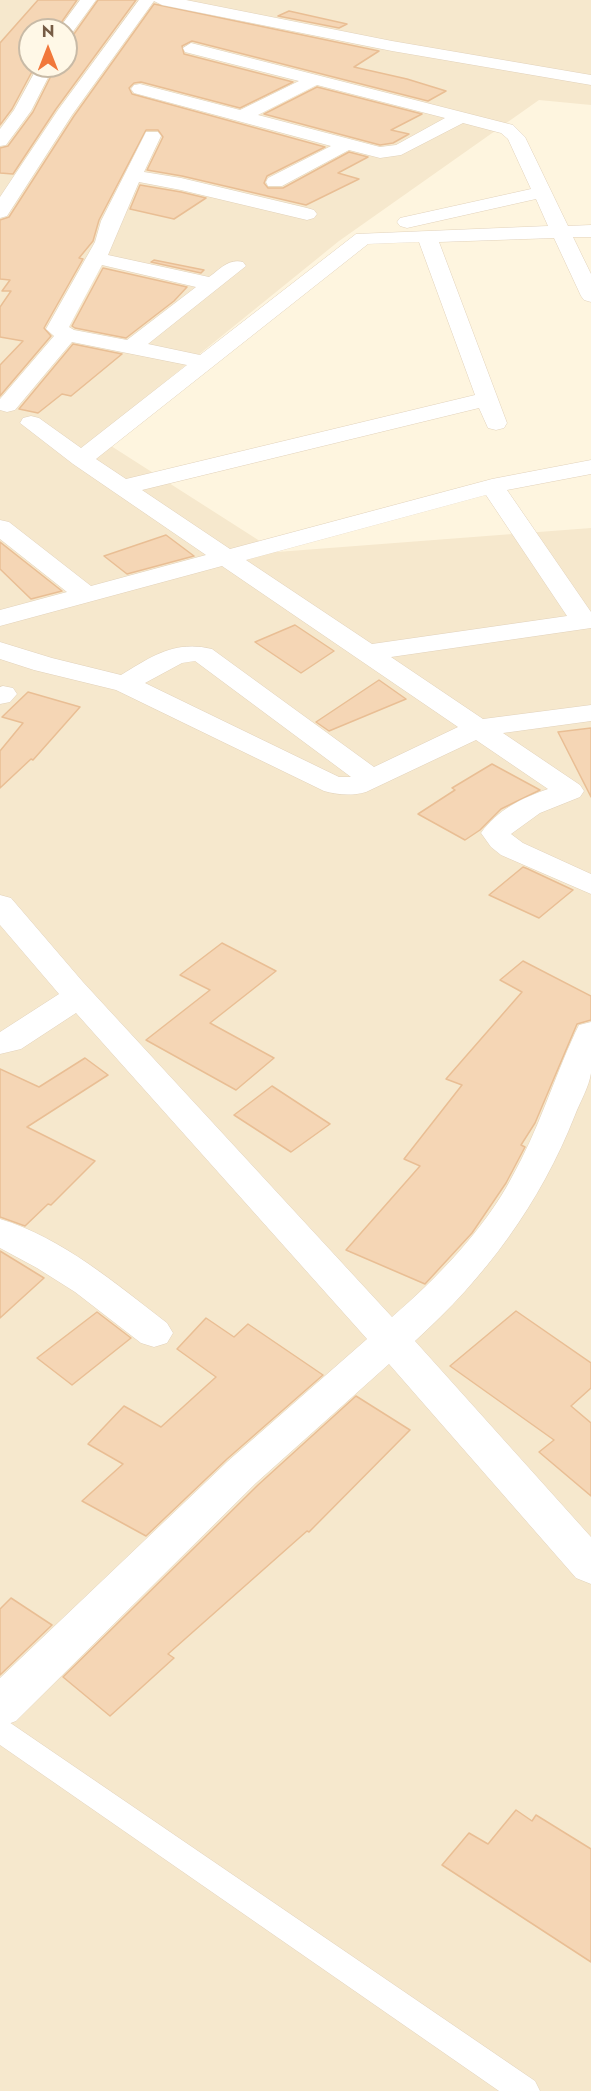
<!DOCTYPE html>
<style>
body{margin:0}
#map{position:relative;width:591px;height:2091px;overflow:hidden;background:#fef5df;font-family:Jost,sans-serif}
canvas{display:block}
.north{position:absolute;left:18px;top:18px;width:60px;height:60px;box-sizing:border-box;background:#fff8e7;border:2px solid #c8baa6;border-radius:50%;rotate:0deg;font-size:16px;font-weight:700;line-height:24px;text-align:center;color:#765c45}
.north::after{content:'';display:block;margin:auto;width:21px;height:27px;background:#f1783b;clip-path:polygon(50% 0,100% 100%,50% 72%,0 100%)}
</style>
<div id="map">
<canvas width="591" height="2091"></canvas>
<div class="north">N</div>
</div>
<script>
const context = document.querySelector('canvas').getContext('2d');
context.lineJoin = 'round';
function paint(path, color) { context.fillStyle = color; context.fill(path, 'evenodd'); }
function stroke(path, color, width, dash) { context.strokeStyle = color; context.lineWidth = width; context.lineCap = dash ? 'butt' : 'round'; context.setLineDash(dash || []); context.stroke(path); }
paint(new Path2D(`
 M 0,0 L 591,0 L 591,105 L 539,100 L 339,241 L 97,437 L 277,552 L 591,528 L 591,2091 L 0,2091 ZM 30,30 L 66,30 L 66,66 L 30,66 Z`), '#f6e8cd');
const building = new Path2D(`
 M 38,0 L 77,0 L 56,30 L 30,30 L 30,66 L 35,66 L 12,109 L 0,125 L 0,43 Z
 M 98,0 L 136,0 L 56,109 L 13,174 L 0,173 L 0,148 L 8,146 L 33,112 L 56,66 L 66,66 L 66,37 L 74,34 Z
 M 154,4 L 379,51 L 354,67 L 407,79 L 446,91 L 428,101 L 192,41 L 182,46 L 184,54 L 293,82 L 240,108 L 141,82 L 134,83 L 129,88 L 132,94 L 325,147 L 267,176 L 264,183 L 268,188 L 283,188 L 349,152 L 368,157 L 338,173 L 359,179 L 306,205 L 182,176 L 147,170 L 163,137 L 158,130 L 146,130 L 99,220 L 93,241 L 79,258 L 83,259 L 44,328 L 51,336 L 0,396 L 0,365 L 23,341 L 0,337 L 0,307 L 11,291 L 2,291 L 10,280 L 0,279 L 0,220 L 9,217 L 74,116 Z
 M 289,11 L 347,24 L 339,28 L 278,16 Z
 M 317,87 L 422,114 L 391,130 L 409,134 L 393,143 L 380,145 L 264,114 Z
 M 140,185 L 181,192 L 206,198 L 174,219 L 130,209 Z
 M 154,260 L 204,270 L 201,273 L 151,262 Z
 M 103,268 L 187,287 L 174,301 L 126,338 L 75,328 L 72,326 Z
 M 73,344 L 122,354 L 71,396 L 62,394 L 38,413 L 19,409 Z
 M 166,535 L 194,556 L 127,574 L 104,556 Z
 M 0,542 L 62,591 L 31,599 L 0,569 Z
 M 295,625 L 334,651 L 301,673 L 255,642 Z
 M 379,680 L 406,699 L 329,731 L 316,722 Z
 M 28,692 L 80,707 L 33,760 L 31,759 L 0,788 L 0,751 L 23,723 L 2,717 Z
 M 591,728 L 591,797 L 558,732 Z
 M 492,764 L 540,790 L 501,809 L 480,830 L 465,840 L 418,814 L 455,790 L 452,788 Z
 M 523,867 L 528,869 L 573,890 L 539,918 L 489,895 Z
 M 222,943 L 276,971 L 210,1023 L 274,1058 L 236,1090 L 146,1040 L 210,990 L 180,975 Z
 M 523,961 L 591,996 L 591,1020 L 577,1024 L 535,1123 L 521,1145 L 525,1147 L 506,1183 L 472,1233 L 425,1284 L 346,1250 L 420,1166 L 404,1159 L 462,1085 L 446,1079 L 522,992 L 500,980 Z
 M 85,1058 L 108,1075 L 27,1127 L 95,1161 L 51,1205 L 48,1204 L 25,1226 L 0,1217 L 0,1069 L 39,1087 Z
 M 272,1086 L 330,1124 L 291,1152 L 234,1115 Z
 M 0,1251 L 44,1278 L 0,1318 Z
 M 516,1311 L 591,1363 L 591,1388 L 571,1406 L 591,1423 L 591,1496 L 539,1452 L 554,1440 L 450,1366 Z
 M 97,1312 L 131,1338 L 72,1385 L 37,1358 Z
 M 206,1318 L 234,1337 L 248,1324 L 323,1375 L 227,1459 L 146,1536 L 82,1501 L 123,1464 L 88,1444 L 124,1406 L 161,1427 L 216,1377 L 177,1349 Z
 M 356,1396 L 410,1430 L 309,1532 L 307,1531 L 168,1654 L 174,1658 L 110,1716 L 63,1677 L 258,1485 Z
 M 11,1598 L 52,1625 L 0,1675 L 0,1609 Z
 M 516,1810 L 532,1821 L 536,1815 L 591,1849 L 591,1962 L 442,1865 L 469,1833 L 488,1844 Z`);
paint(building, '#f5d6b5');
stroke(building, '#e9be94', 1.5);
const lane = new Path2D(`
 M 0,1718 L 9,1722 L 535,2081 L 540,2091 L 499,2091 L 0,1745 Z`);
const street = new Path2D(`
 M 80,0 L 96,0 L 72,33 L 66,35 L 66,30 L 58,30 Z
 M 139,0 L 186,0 L 392,41 L 591,75 L 591,85 L 392,51 L 162,5 L 154,1 L 72,115 L 7,216 L 0,218 L 0,197 L 58,110 Z
 M 191,43 L 513,125 L 525,137 L 568,226 L 591,225 L 591,237 L 573,237 L 591,274 L 591,302 L 584,300 L 581,296 L 554,238 L 439,242 L 507,423 L 504,428 L 496,430 L 488,428 L 479,408 L 142,490 L 230,549 L 492,479 L 591,460 L 591,474 L 507,490 L 591,612 L 591,628 L 391,657 L 483,719 L 591,705 L 591,721 L 503,733 L 580,785 L 584,791 L 580,797 L 540,813 L 511,834 L 523,843 L 591,874 L 591,894 L 501,855 L 491,847 L 481,833 C 497,810 522,798 548,789 L 476,740 L 366,792 C 352,796 338,795 324,791 L 116,690 L 34,670 L 0,659 L 0,642 L 52,658 L 121,675 C 152,656 175,640 212,649 L 374,767 L 458,727 L 222,566 L 0,626 L 0,610 L 67,592 L 0,539 L 0,520 L 9,522 L 91,586 L 206,555 L 73,464 L 20,423 L 23,418 L 31,416 L 39,418 L 81,448 L 187,365 L 72,342 L 15,410 L 7,412 L 0,410 L 0,399 L 54,336 L 46,329 L 95,242 L 101,221 L 146,132 L 158,132 L 161,136 L 144,172 L 181,178 L 307,208 L 314,210 L 317,214 L 314,218 L 307,220 L 181,190 L 139,182 L 108,255 L 209,277 C 220,269 229,258 243,262 L 246,266 L 148,344 L 200,355 L 356,234 L 548,226 L 536,199 L 407,228 L 400,226 L 397,222 L 400,218 L 531,189 L 508,139 L 501,133 L 463,123 L 401,155 L 380,158 L 349,150 L 282,186 L 268,186 L 266,182 L 268,178 L 331,146 L 134,93 L 131,89 L 134,85 L 140,84 L 240,110 L 299,81 L 185,52 L 183,48 ZM 317,85 L 445,118 L 396,145 L 380,147 L 258,115 ZM 419,242 L 475,395 L 126,479 L 96,459 L 368,244 ZM 102,265 L 196,287 L 127,340 L 74,330 L 69,327 ZM 486,495 L 567,616 L 372,644 L 246,560 ZM 195,661 L 351,777 L 339,777 L 145,683 L 182,663 Z
 M 38,66 L 54,66 L 31,111 L 6,145 L 0,146 L 0,129 L 14,110 Z
 M 3,686 L 13,688 L 17,694 L 10,702 L 0,704 L 0,687 Z
 M 0,895 L 11,898 L 83,982 L 392,1317 C 437,1278 484,1230 512,1177 C 538,1131 553,1081 575,1033 L 579,1025 L 591,1022 C 591,1038 591,1057 591,1073 C 589,1087 580,1102 575,1115 C 540,1204 485,1278 415,1341 L 591,1537 L 591,1584 L 576,1578 L 389,1364 L 256,1483 L 16,1721 L 0,1727 L 0,1678 L 228,1461 L 367,1339 L 76,1013 L 21,1049 L 0,1054 L 0,1032 L 59,994 L 0,925 Z
 M 0,1219 C 63,1238 116,1284 167,1323 L 173,1333 L 167,1343 L 154,1347 L 141,1343 L 75,1292 L 37,1268 L 0,1248 Z`);
stroke(lane, '#e2d2bb', 1);
stroke(street, '#e2d2bb', 1);
paint(lane, '#fff');
paint(street, '#fff');
</script>
